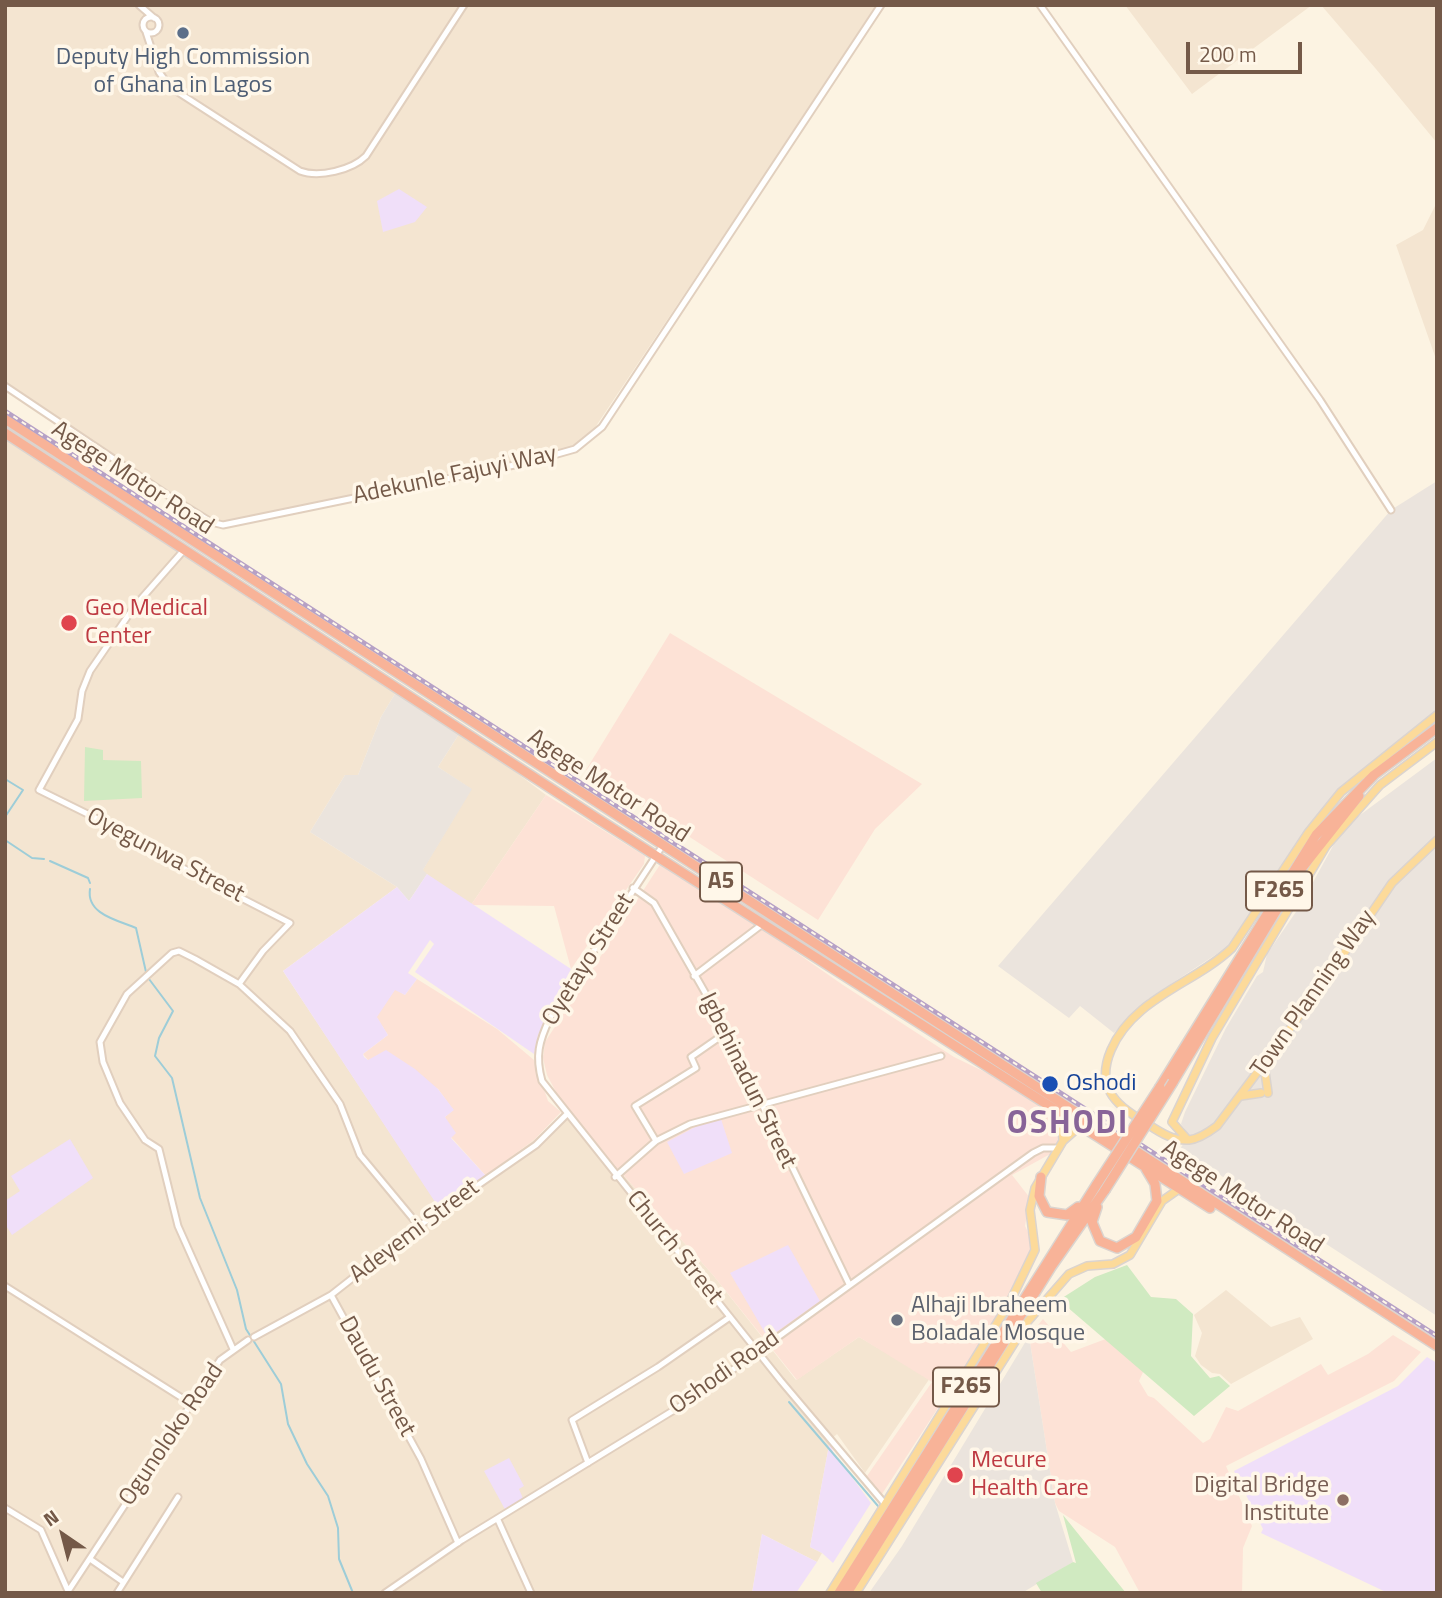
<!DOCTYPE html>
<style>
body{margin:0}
#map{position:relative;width:1442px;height:1598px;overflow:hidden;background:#fcf3e2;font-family:"Titillium Web",sans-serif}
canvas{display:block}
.frame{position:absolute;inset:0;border:7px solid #745948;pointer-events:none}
.north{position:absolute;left:28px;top:1500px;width:70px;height:70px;-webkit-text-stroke:5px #fff7e9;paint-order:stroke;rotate:325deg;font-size:19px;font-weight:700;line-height:28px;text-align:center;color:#745948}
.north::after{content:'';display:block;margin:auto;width:24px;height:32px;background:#745948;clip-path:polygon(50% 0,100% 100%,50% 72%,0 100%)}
.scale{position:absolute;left:1186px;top:42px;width:116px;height:32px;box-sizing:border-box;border:4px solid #745948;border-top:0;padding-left:9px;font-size:21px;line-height:24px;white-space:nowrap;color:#745948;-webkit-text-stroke:5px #fff7e9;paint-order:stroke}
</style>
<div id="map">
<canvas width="1442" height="1598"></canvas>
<div class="frame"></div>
<div class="north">N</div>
<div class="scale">200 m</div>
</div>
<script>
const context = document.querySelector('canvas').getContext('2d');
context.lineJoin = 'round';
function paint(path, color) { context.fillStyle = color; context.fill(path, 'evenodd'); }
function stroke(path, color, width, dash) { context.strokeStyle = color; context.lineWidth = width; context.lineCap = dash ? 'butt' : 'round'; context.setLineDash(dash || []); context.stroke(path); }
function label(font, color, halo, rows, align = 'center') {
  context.font = font + ' "Titillium Web",sans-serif'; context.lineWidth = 7; context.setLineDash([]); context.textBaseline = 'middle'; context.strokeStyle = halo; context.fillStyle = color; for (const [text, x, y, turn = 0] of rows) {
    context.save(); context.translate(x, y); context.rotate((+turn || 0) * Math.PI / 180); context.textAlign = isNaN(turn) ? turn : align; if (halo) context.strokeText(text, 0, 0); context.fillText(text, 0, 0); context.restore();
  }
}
paint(new Path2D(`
 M 5,5 L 878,5 L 594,429 L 583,441 L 557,452 L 231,523 L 216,521 L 5,386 Z
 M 1125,5 L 1312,5 L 1192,94 Z
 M 1321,5 L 1437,5 L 1437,143 L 1376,69 Z
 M 1437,202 L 1437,362 L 1396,245 L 1423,230 Z
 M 5,437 L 197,564 L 399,687 L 381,717 L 358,775 L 345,775 L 310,832 L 397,887 L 283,971 L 438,1205 L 486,1176 L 535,1139 L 566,1111 L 713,1275 L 796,1380 L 859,1337 L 930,1378 L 865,1473 L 837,1434 L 830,1440 L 810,1547 L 822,1553 L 817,1562 L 762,1534 L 752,1593 L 5,1593 Z
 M 461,731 L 546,795 L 471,905 L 422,871 L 471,789 L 438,767 Z
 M 1226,1290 L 1271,1327 L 1300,1317 L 1313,1339 L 1231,1384 L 1220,1374 L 1212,1373 L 1201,1365 L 1195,1356 L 1202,1333 L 1194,1315 Z`), '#f4e5d1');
paint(new Path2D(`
 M 670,633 L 922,784 L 875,829 L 818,920 L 586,770 Z
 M 546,795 L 645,856 L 644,864 L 571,969 L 554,906 L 471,905 Z
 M 663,860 L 843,985 L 954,1057 L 1053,1105 L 1063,1147 L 1012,1175 L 1030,1198 L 1025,1226 L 1036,1248 L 1020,1282 L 882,1494 L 867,1476 L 932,1382 L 859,1337 L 797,1380 L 713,1275 L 566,1111 L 547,1075 L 543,1058 L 545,1042 Z
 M 417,979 L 497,1029 L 534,1060 L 548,1101 L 561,1112 L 535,1139 L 486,1176 L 451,1137 L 445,1117 L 453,1110 L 438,1089 L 368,1060 L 363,1054 L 388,1035 L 376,1017 L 395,989 L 405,995 Z
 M 1043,1319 L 1071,1352 L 1111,1337 L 1144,1370 L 1139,1381 L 1148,1396 L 1154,1398 L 1203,1443 L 1210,1439 L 1226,1407 L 1238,1411 L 1321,1364 L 1328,1375 L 1368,1354 L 1393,1335 L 1421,1352 L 1394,1381 L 1226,1466 L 1252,1526 L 1243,1548 L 1242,1593 L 1140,1593 L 1115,1547 L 1059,1511 L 1055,1503 L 1029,1336 Z`), '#fde2d6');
paint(new Path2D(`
 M 1437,481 L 1437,716 L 1355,776 L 1306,829 L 1235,942 L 1148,999 L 1114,1033 L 1080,1006 L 1069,1018 L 998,966 L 1391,510 Z
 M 399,687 L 461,731 L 438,767 L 472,789 L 423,870 L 427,874 L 409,901 L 397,887 L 310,832 L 345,775 L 358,775 L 381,717 Z
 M 1437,758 L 1437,1316 L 1180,1149 L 1189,1135 L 1181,1124 L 1185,1112 L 1226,1028 L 1257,976 L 1263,972 L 1267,954 L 1300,906 L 1334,844 L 1356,818 Z
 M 1029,1336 L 1055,1503 L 1073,1562 L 1022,1593 L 869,1593 L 902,1546 Z`), '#ebe4dd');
paint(new Path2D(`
 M 399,189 L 427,207 L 415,222 L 383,232 L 377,201 Z
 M 427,874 L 571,969 L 538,1035 L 534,1054 L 415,972 L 434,944 L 430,940 L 408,973 L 417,979 L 405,995 L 395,990 L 377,1017 L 388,1035 L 363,1054 L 364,1057 L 368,1060 L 386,1050 L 415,1069 L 438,1089 L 454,1110 L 445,1117 L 456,1133 L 451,1138 L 486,1176 L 437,1205 L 283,971 L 397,887 L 409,901 Z
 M 721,1119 L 732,1153 L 684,1174 L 667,1142 L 699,1125 Z
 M 70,1139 L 93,1178 L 12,1235 L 5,1224 L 5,1201 L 20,1191 L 11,1176 Z
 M 788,1245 L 820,1301 L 768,1338 L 730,1273 Z
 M 1427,1357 L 1437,1363 L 1437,1593 L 1388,1593 L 1261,1533 L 1263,1529 L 1234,1471 L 1398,1386 Z
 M 830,1440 L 833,1452 L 871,1503 L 833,1563 L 822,1553 L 810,1547 Z
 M 509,1458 L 524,1486 L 519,1489 L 524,1501 L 507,1513 L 484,1471 Z
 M 762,1534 L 817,1562 L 796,1593 L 752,1593 Z`), '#f0dff9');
paint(new Path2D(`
 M 85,747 L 103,750 L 103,760 L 141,761 L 142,798 L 84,801 Z
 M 1127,1265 L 1151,1297 L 1176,1299 L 1193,1314 L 1191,1356 L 1210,1378 L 1219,1376 L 1230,1386 L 1194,1416 L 1059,1300 L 1095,1277 Z
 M 1063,1515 L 1126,1593 L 1042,1593 L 1036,1583 L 1073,1562 L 1076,1563 Z`), '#d0eac1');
stroke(new Path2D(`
 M 5,779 L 23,790 L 5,817
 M 5,840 L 32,858 L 44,859
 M 50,861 L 88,878 L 90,883
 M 90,889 C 86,914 117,920 136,928 L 146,972
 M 149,979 L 173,1011 L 159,1038 L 155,1056 L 172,1078 L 200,1198 L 237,1290 L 246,1329 L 281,1384 L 288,1424 L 307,1464 L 328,1496 L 338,1528 L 339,1559 L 353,1593
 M 789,1402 L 878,1506`), '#9dcdd8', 2);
const minor = new Path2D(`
 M 139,5 L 154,18
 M 1040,5 L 1320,400 L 1391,510
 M143 25a8 8 0 1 1 16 0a8 8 0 1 1-16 0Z
 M 146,32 L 159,72 L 170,87 L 300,171 C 319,178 352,170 366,156 L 464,5
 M 5,386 L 169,496 L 211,522 L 223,525 L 529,462 L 575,449 L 602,427 L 881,5
 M 184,550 L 134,607 L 90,671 L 82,691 L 78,719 L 39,790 L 126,833 L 179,866 L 290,923 L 263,951 L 239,984
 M 663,845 L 550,1018 C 539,1041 535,1056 542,1081 L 781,1381 L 885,1504
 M 633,888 L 654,903 L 723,1024 L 849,1284
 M 694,976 L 764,923
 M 656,1141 L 635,1106 L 696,1068 L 691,1057 L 727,1032
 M 615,1177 L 656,1141 L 690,1124 L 941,1056
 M 5,1286 L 190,1403
 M 331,1295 L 421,1459 L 458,1543
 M 254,1337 L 331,1295 L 419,1226 L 536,1145 L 566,1115
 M 233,1349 L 178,1226 L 159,1149 L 145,1140 L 120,1103 L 103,1062 L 100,1042 L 127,994 L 172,953 L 179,951 L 195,959 L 239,984 L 290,1031 L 340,1104 L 360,1155 L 419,1226
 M 588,1463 L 572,1420 L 658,1367 L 730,1317
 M 5,1508 L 41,1530 L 68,1591
 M 498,1520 L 531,1593
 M 90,1559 L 123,1582
 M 67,1593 L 220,1360 L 248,1340
 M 117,1593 L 178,1497
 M 385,1593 L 462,1540 L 692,1399 L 1033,1153 L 1043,1148 L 1059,1148`);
const major = new Path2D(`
 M 1437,715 L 1341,792 L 1308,833 L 1232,948 C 1194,984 1133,998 1111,1050 C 1094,1090 1119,1107 1149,1125 C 1161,1133 1174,1141 1189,1140 C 1199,1139 1209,1132 1217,1126 L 1319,990 L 1392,883 L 1437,840
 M 1264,1065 L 1268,1093
 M 1241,1096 L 1261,1093
 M 1053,1110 L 1062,1124 L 1063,1141
 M 1187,1139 L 1172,1122 L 1212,1038 L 1326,846 L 1380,785 L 1437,742
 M 830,1593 L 1010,1302 L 1035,1250 L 1030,1210 L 1035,1188 L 1063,1141 L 1081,1125
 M 856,1593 L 1028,1321 L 1069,1274 L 1087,1266 L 1113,1264 L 1130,1255 L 1162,1201 L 1179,1189`);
const highway = new Path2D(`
 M 5,419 L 1437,1346
 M 5,433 L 598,819 L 1210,1208
 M 1173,1082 L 1302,868 L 1359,796
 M 1160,1087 L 1316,835 L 1374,775 L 1437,728
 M 1041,1177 L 1039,1196 L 1047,1212 L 1067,1215 L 1078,1207
 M 1097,1207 L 1092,1222 L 1100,1241 L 1117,1248 L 1136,1237 L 1157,1201 L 1155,1184 L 1146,1169
 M 839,1593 L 1097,1184
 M 847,1593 L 1051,1267 L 1105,1190`);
stroke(minor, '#e1cfbe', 9);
stroke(major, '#dbd4cf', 10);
stroke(highway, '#dbd4cf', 12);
stroke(minor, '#fff', 5);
stroke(major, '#fcda9a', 7);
stroke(highway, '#f8b398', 9);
const rail = new Path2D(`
 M 5,411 L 1437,1336`);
stroke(rail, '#b6a1c6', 4.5);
stroke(rail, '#fff7e9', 2, [5]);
const highwayBridge = new Path2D(`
 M 1097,1184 L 1160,1087
 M 1105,1190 L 1173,1082`);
stroke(highwayBridge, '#dbd4cf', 12, []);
stroke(highwayBridge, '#f8b398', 9);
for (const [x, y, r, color] of [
 [183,33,7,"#5c6f8a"],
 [69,623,9,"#e0444e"],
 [1050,1084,9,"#1a4fb4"],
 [897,1320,7,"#6b7280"],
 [955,1475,9,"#e0444e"],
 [1343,1500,7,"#8d6e63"]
]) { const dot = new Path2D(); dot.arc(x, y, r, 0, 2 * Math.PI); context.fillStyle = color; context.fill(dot); stroke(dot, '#fff7e9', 2.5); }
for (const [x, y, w] of [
 [721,882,42],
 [1279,891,66],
 [966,1387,66]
]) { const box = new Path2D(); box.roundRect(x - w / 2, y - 19.5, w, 39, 5); context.fillStyle = '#fff7e9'; context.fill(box); stroke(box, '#745948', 2); }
label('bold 23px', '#745948', null, [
 ["A5",721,882],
 ["F265",1279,891],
 ["F265",966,1387]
]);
label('24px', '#4e5e75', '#fff7e9', [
 ["Deputy High Commission",183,58],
 ["of Ghana in Lagos",183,86]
]);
label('24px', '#745948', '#fff7e9', [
 ["Adekunle Fajuyi Way",455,476,-12],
 ["Agege Motor Road",132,479,33],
 ["Agege Motor Road",608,787,33],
 ["Oyegunwa Street",165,856,28],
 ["Oyetayo Street",589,960,-58],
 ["Town Planning Way",1314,994,-55],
 ["Igbehinadun Street",747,1081,64],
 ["Agege Motor Road",1242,1198,33],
 ["Adeyemi Street",415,1232,-37],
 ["Church Street",674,1248,51],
 ["Oshodi Road",725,1373,-35],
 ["Daudu Street",376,1377,61],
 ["Ogunoloko Road",172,1435,-56]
]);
label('24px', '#be3a42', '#fff7e9', [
 ["Geo Medical",85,609],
 ["Center",85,637],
 ["Mecure",971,1461],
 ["Health Care",971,1489]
], 'left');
label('24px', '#164399', '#fff7e9', [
 ["Oshodi",1066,1084]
], 'left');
label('24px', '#5b616d', '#fff7e9', [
 ["Alhaji Ibraheem",911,1306],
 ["Boladale Mosque",911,1334]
], 'left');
label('24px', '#785e54', '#fff7e9', [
 ["Digital Bridge",1329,1486],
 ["Institute",1329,1514]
], 'right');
context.letterSpacing = '2px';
label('bold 32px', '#886498', '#fff7e9', [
 ["OSHODI",1068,1125]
]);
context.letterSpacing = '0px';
</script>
